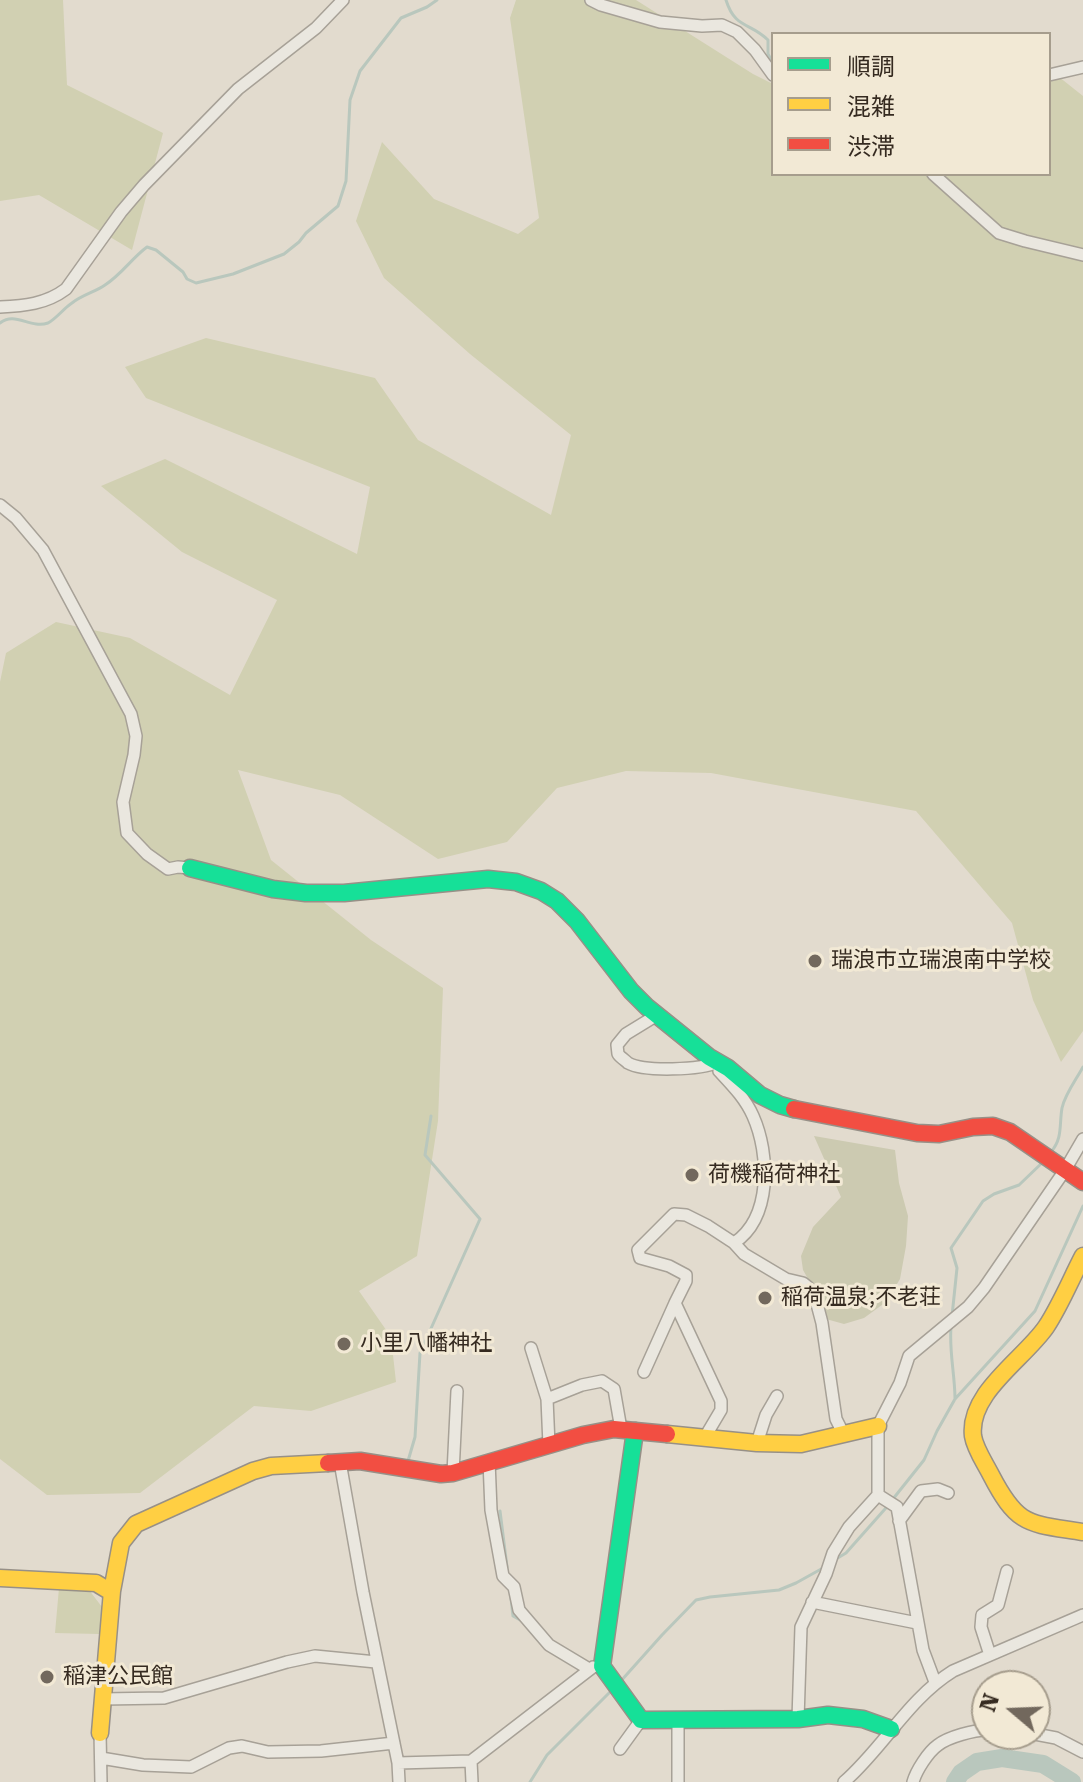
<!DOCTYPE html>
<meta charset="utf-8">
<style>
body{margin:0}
#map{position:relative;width:1083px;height:1782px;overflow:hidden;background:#e2dbce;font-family:"Roboto Serif","Noto Sans JP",serif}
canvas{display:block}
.legend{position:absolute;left:771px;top:32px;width:280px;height:144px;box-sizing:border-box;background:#f2e9d5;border:2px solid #a69d8d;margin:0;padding:10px 14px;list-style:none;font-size:24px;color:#352a20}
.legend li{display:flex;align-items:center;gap:16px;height:40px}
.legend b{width:40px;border:2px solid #a69d8d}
.north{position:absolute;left:971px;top:1670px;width:80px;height:80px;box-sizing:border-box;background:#f2e9d5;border:2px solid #a69d8d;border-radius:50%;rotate:289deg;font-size:22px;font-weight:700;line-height:32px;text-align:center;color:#352a20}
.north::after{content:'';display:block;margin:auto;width:28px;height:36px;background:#72685d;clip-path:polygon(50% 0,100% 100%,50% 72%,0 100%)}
</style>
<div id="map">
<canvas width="1083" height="1782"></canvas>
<ul class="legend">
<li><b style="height:10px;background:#16e098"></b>順調</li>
<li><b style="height:10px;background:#ffcf43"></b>混雑</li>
<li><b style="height:10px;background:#f24e42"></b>渋滞</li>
</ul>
<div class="north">N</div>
</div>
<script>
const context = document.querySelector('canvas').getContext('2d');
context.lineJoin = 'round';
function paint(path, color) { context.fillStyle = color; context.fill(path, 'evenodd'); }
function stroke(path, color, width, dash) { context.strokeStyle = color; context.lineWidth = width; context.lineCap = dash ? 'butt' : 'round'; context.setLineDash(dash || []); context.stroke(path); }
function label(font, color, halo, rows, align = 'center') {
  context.font = font + ' "Roboto Serif","Noto Sans JP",serif'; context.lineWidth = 6; context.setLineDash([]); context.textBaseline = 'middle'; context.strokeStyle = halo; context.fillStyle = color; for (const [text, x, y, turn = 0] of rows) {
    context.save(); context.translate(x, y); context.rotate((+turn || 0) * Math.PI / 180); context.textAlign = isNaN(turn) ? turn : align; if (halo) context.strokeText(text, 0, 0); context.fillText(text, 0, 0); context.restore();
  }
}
paint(new Path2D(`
 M 0,0 L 63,0 L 67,85 L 163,133 L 132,250 L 39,195 L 0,201 Z
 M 516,0 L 636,0 L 753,74 L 773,84 L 773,174 L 1049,174 L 1049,69 L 1083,96 L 1083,1031 L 1061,1062 L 1033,1000 L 1012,923 L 916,811 L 711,773 L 626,771 L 557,788 L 507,842 L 438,859 L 340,795 L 238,770 L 271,860 L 371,940 L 443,988 L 438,1121 L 417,1256 L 359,1291 L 391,1337 L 396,1382 L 311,1411 L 254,1406 L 140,1493 L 47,1495 L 0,1459 L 0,682 L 6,653 L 56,622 L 130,638 L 230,695 L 277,600 L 182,552 L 101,486 L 165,459 L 357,554 L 370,487 L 146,398 L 125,367 L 206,338 L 375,378 L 418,440 L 551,515 L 571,435 L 470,354 L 384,278 L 356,221 L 382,142 L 434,199 L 518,234 L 539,218 L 510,18 Z
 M 59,1588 L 89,1590 L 102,1607 L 99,1634 L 55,1633 Z`), '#d1d0b2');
paint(new Path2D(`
 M 814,1136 L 895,1150 L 899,1183 L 908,1216 L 906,1246 L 900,1279 L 886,1302 L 864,1318 L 844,1324 L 826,1319 L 820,1300 L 803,1270 L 801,1256 L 813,1227 L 841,1197 Z`), '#cccab1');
stroke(new Path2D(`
 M 726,0 C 735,29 750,22 768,40 L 768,54 L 773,63
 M 0,323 C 15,311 30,329 48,323 C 56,319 64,308 72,303 C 82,295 95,292 105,285 C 122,274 132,258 147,247 L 156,250 L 183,272 L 187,279 L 196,283 L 233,274 L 284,254 L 299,242 L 306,233 L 338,206 L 346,181 L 350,100 L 360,71 L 401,18 L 427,7 L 437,0
 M 1051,1152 C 1063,1138 1059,1125 1062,1108 C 1065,1094 1076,1080 1083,1067
 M 952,1316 L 957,1268 L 951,1248 L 983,1201 L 994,1194 L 1019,1185 L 1044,1161
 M 951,1327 C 949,1352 955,1375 955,1399
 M 408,1461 L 415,1437 L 420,1353 L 480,1219 L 425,1155 L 431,1116
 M 500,1511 L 507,1567
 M 836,1559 L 846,1553 L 885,1509 L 924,1460 L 937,1431 L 955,1399 L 1035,1311 L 1083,1206
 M 511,1598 L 513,1616 L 522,1621
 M 620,1682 L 662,1635 L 696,1600 L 710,1597 L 779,1590 L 796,1583 L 823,1568
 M 530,1782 L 547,1755 L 612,1690`), '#b9c7bd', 3);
stroke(new Path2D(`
 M 955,1782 L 961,1773 L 977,1762 L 1002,1758 L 1043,1764 L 1072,1782`), '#b9c7bd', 18);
const street = new Path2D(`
 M 591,0 L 601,5 L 660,22 L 702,26 L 722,25 L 737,32 L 755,50 L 773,75
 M 1049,75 L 1083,67
 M 933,174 L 999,233 L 1025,241 L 1083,255
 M 0,307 C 24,306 46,304 66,289 L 121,212 L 144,185 L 238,89 L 316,28 L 343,0
 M 0,505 L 16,518 L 43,550 L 131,714 L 136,736 L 134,755 L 123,802 L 127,833 L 147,854 L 168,869 L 178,867 L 190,868
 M 657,1015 L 626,1034 L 617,1045 L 618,1054 C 618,1055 627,1062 628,1063 C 644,1072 701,1070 718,1062
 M 721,1064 L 719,1071 C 732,1085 745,1098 753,1116 C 770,1154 772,1218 734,1243
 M 531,1348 L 547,1399
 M 644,1372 L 675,1303
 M 705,1437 L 721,1410 L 721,1401 L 675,1303 L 686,1281 L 686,1275 L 669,1266 L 640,1258 L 638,1250 L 674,1214 L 686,1215 L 708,1226 L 734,1243 L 744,1254 L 786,1279 L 803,1283 L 808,1287 L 817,1304 L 822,1323 L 836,1419 L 844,1435
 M 757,1443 L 766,1415 L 777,1396
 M 549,1445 L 547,1399 L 582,1385 L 602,1381 L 614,1389 L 621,1429
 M 489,1461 L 491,1510 L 503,1576 L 514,1587 L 519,1610 L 549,1645 L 589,1669
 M 340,1462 L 363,1592 L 398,1763 L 399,1782
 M 453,1473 L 457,1391
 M 878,1495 L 897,1507 L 923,1650 L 935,1682
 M 899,1521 L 921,1491 L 938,1489 L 948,1493
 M 812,1602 L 917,1623
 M 990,1655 L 981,1627 L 982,1615 L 998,1605 L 1007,1571
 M 103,1699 L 164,1698 L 287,1662 L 315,1656 L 376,1662
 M 798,1719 L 801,1627 L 826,1574 L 833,1553 L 849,1527 L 878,1495 L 878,1426 L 900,1383 L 909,1356 L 968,1307 L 984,1288 L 1065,1170 L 1083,1139
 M 100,1733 L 101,1782
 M 1035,1734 L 1056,1738 L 1083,1752
 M 620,1749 L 641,1720
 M 101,1758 L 143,1765 L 191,1767 L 229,1748 L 242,1746 L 268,1752 L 321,1751 L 394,1743
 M 471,1761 L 472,1782
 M 398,1763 L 471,1761 L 593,1667
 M 678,1782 L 678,1719
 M 844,1782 C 884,1747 908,1699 953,1671 L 1083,1615
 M 913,1782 C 916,1771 928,1752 938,1745 C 948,1737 974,1730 987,1730`);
const fast = new Path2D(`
 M 190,868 L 273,889 L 306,893 L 344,893 L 488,879 L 516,882 L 541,891 L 557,901 L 577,921 L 631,991 L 647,1007 L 709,1057 L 728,1068 L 760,1095 L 780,1105 L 794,1109
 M 635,1431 L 602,1666 L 641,1720 L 798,1719 L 828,1715 L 863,1719 L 891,1729`);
const slow = new Path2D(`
 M 1083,1256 C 1071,1279 1060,1306 1046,1327 C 1024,1359 968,1393 973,1436 C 975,1449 985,1463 991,1475 C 1018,1527 1028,1523 1083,1532
 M 667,1434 L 757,1443 L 801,1444 L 878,1426
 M 0,1578 L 96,1583 L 111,1592
 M 100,1733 L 112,1591 L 121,1543 L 136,1524 L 253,1471 L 271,1466 L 328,1463`);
const jam = new Path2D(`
 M 794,1109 L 917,1133 L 939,1134 L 973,1127 L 993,1126 L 1010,1132 L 1083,1182
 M 328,1463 L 360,1461 L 441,1474 L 453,1473 L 583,1435 L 614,1429 L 667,1434`);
stroke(street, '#a7a197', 14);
stroke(fast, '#979087', 19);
stroke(slow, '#979087', 19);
stroke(jam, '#979087', 19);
stroke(street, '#eae7df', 11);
stroke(fast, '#16e098', 16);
stroke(slow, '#ffcf43', 16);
stroke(jam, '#f24e42', 16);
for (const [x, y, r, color] of [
 [815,961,8,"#72685d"],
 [692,1175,8,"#72685d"],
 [765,1298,8,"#72685d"],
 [344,1344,8,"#72685d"],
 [47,1677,8,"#72685d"]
]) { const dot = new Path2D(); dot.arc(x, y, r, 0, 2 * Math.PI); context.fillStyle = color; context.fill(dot); stroke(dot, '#f2e9d5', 3); }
label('22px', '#352a20', '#f2e9d5', [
 ["瑞浪市立瑞浪南中学校",831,961],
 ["荷機稲荷神社",708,1175],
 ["稲荷温泉;不老荘",781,1298],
 ["小里八幡神社",360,1344],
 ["稲津公民館",63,1677]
], 'left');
</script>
